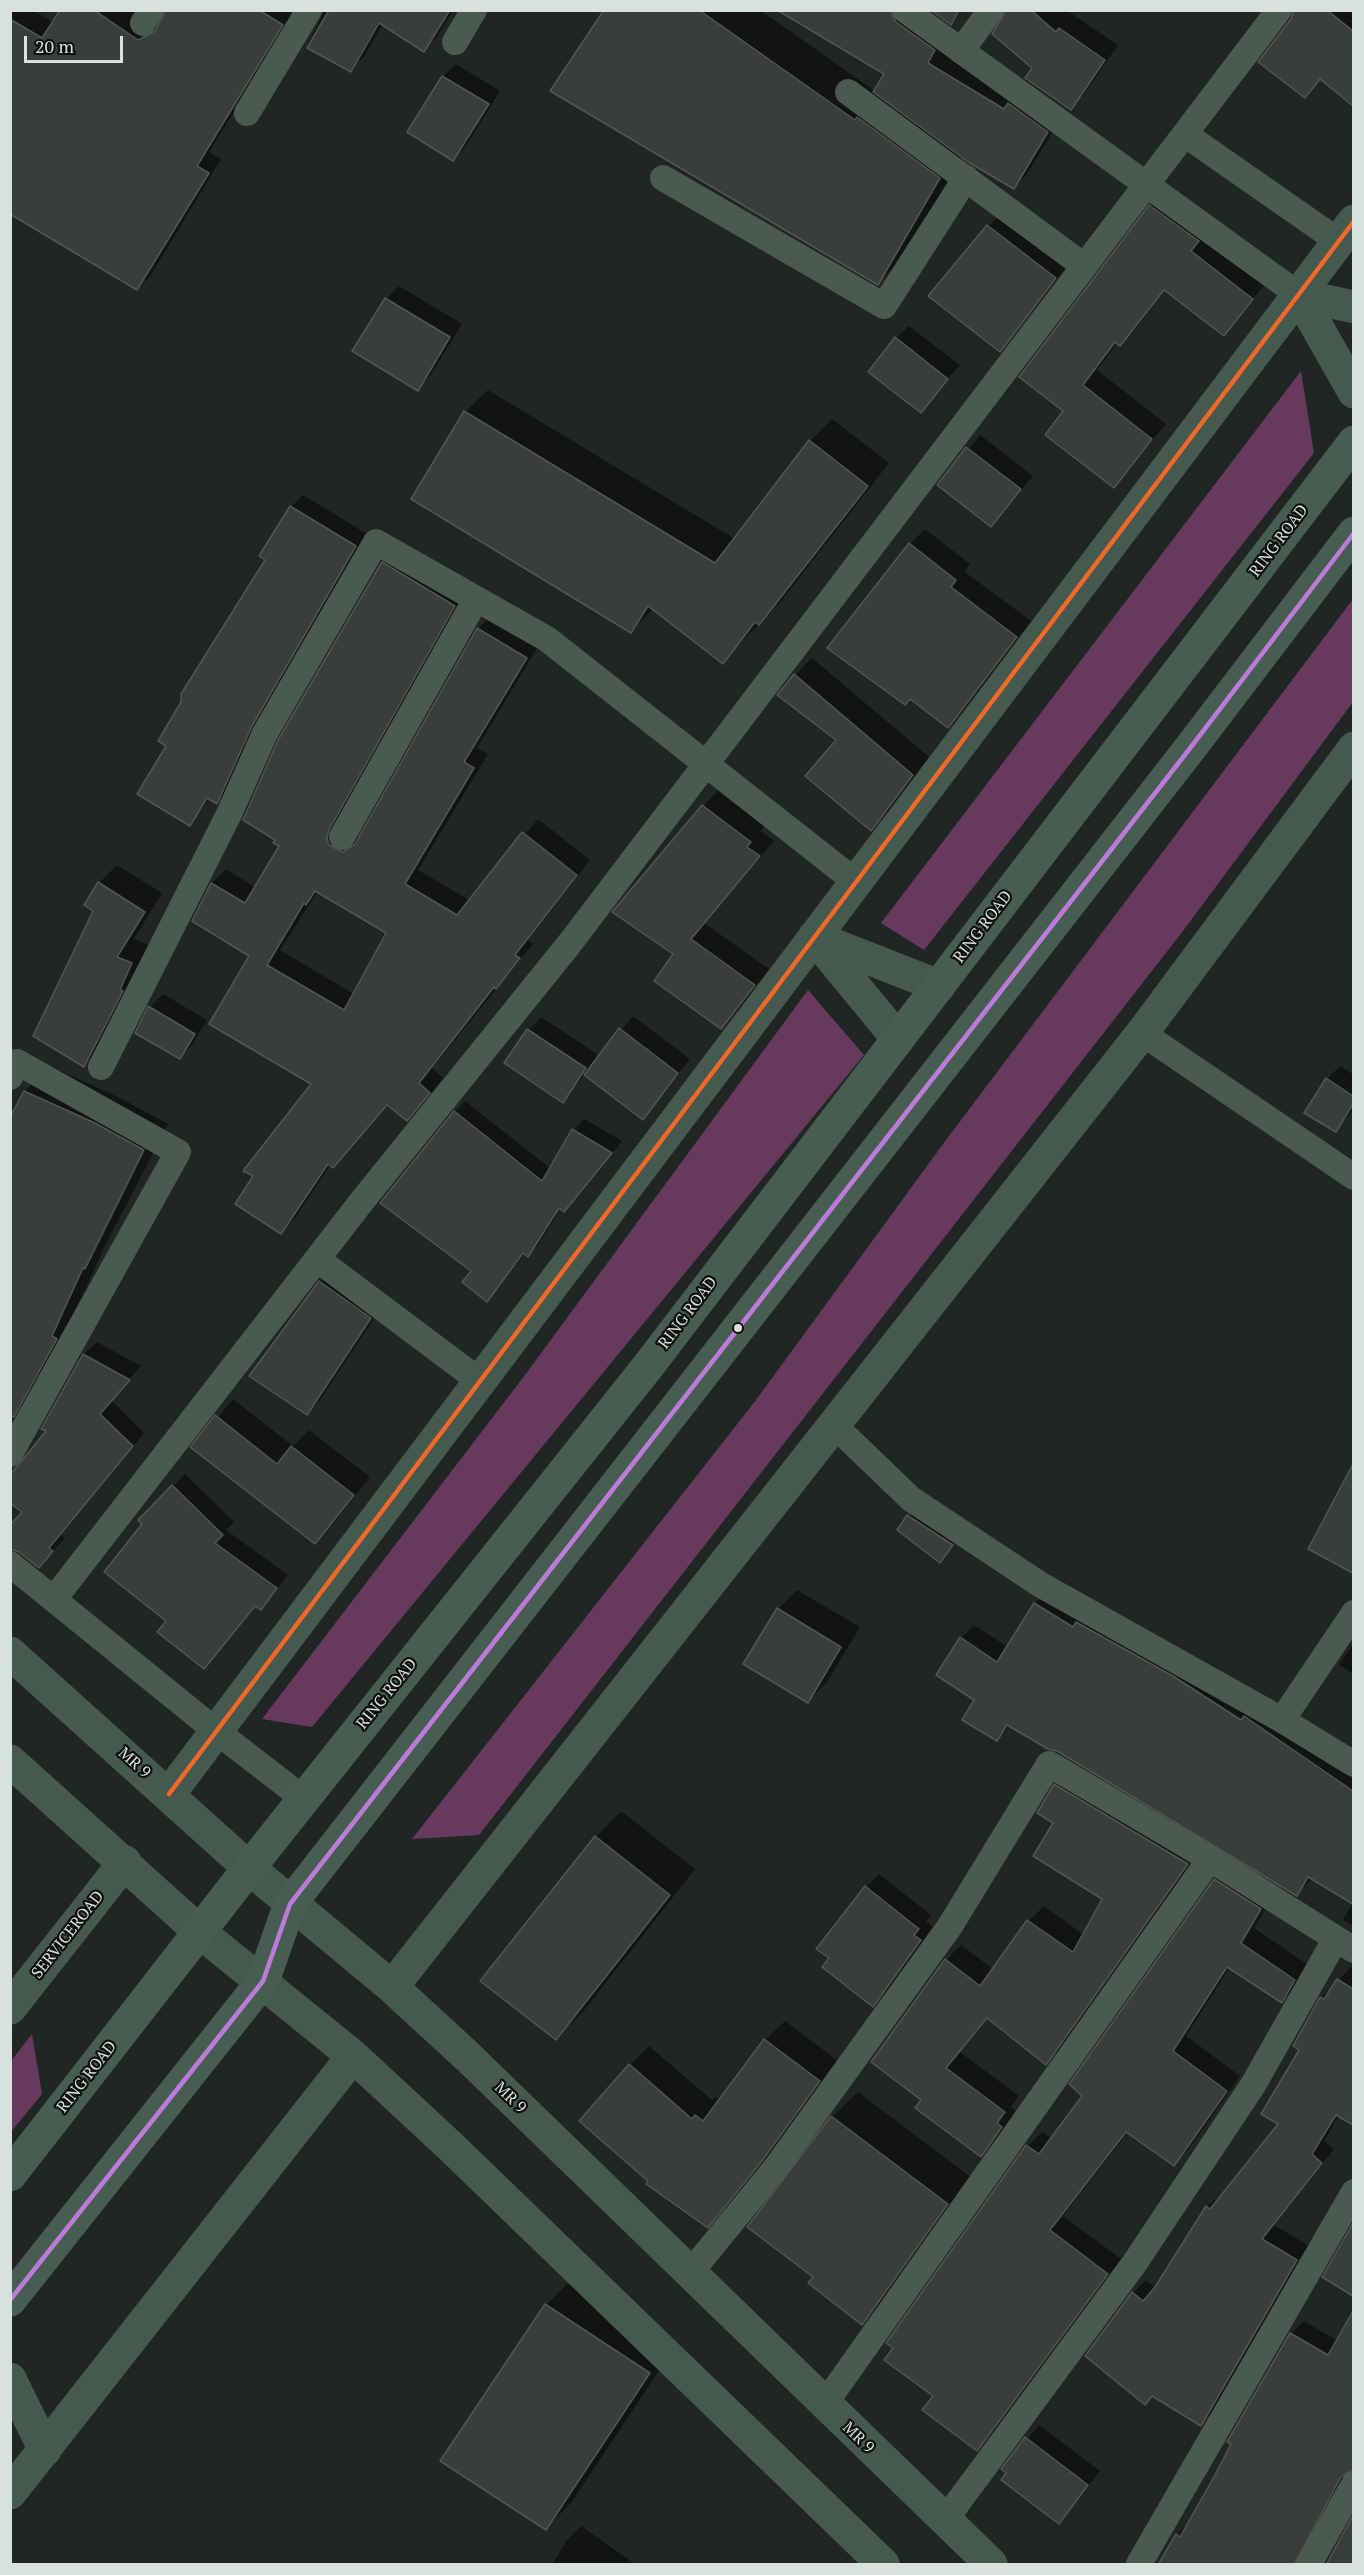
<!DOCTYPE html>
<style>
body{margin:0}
#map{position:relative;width:1364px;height:2575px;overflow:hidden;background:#202623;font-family:"PT Serif",serif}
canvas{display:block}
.frame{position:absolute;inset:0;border:12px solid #d9e1dc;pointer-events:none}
.scale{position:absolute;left:24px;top:36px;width:99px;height:27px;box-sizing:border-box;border:3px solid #d9e1dc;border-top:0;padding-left:8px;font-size:18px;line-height:21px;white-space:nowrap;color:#d9e1dc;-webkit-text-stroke:4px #0b100d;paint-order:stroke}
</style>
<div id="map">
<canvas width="1364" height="2575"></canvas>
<div class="frame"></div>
<div class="scale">20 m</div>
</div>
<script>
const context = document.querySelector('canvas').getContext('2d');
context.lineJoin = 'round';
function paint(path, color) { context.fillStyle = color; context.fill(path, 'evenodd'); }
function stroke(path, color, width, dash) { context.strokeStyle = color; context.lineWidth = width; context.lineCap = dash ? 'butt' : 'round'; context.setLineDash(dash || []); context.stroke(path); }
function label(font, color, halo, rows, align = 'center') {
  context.font = font + ' "PT Serif",serif'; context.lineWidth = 4.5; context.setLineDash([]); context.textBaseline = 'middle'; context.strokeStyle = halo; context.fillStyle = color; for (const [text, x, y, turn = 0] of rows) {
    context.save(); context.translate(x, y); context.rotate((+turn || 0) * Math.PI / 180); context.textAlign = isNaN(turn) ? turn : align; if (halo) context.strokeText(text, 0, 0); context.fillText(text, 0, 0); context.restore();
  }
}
paint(new Path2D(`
 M 1301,371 L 1314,453 L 924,950 L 881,923 Z
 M 1353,599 L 1353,702 L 1183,931 L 479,1835 L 412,1839 L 756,1400 L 946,1140 Z
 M 808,990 L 864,1055 L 312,1727 L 262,1719 L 525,1375 Z
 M 32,2034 L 42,2094 L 11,2132 L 11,2061 Z`), '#67395d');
paint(new Path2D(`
 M 10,10 L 33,10 L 54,23 L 62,10 L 133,10 L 164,31 L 177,10 L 297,10 L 209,152 L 221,159 L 151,275 L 137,289 L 10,104 Z
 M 325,10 L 453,10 L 437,37 L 424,50 L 383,24 L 364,57 L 350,70 L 307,46 Z
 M 605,10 L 760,10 L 875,91 L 886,74 L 779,10 L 913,10 L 1061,118 L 1027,174 L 1014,187 L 962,156 L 903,258 L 878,283 Z
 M 1007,10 L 1066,10 L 1118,45 L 1084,94 L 1071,108 L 1034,68 Z
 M 1295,10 L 1354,10 L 1354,104 L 1321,79 L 1305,96 L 1292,20 Z
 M 456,64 L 500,91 L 466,146 L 453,159 L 409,132 L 443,76 Z
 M 1165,192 L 1266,283 L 1224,334 L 1166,289 L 1135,329 L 1120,344 L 1118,342 L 1097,370 L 1166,424 L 1114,486 L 1065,411 L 1151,206 Z
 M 1001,214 L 1068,265 L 1000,350 L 988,226 Z
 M 399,286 L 462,324 L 430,376 L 417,389 L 386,299 Z
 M 909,326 L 960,365 L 921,411 L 896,338 Z
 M 488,390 L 735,539 L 810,441 L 832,419 L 889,463 L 781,601 L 722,662 L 654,608 L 631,631 L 465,412 Z
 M 980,435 L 1033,476 L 991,525 L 939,485 Z
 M 303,495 L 367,534 L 228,791 L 217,802 L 210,798 L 190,825 L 168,745 L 267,559 L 261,555 L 291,507 Z
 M 925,529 L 970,564 L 965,572 L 1031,621 L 963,711 L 948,726 L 910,698 L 910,544 Z
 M 397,549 L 468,591 L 348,836 L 361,837 L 478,629 L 492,614 L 540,643 L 477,748 L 488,754 L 418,870 L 471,901 L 538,819 L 590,860 L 528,940 L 533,944 L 432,1068 L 443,1078 L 421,1105 L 407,1119 L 388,1104 L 347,1152 L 333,1166 L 331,1164 L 295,1218 L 281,1232 L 313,1084 L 251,956 L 194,921 L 212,883 L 226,869 L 256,888 L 281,846 L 383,563 ZM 318,891 L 388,933 L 354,994 L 280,950 Z
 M 812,658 L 929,757 L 888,812 L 871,829 L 838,740 L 795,675 Z
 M 718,791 L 764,826 L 761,831 L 774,841 L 704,923 L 769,969 L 736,1012 L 721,1028 L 675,954 L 703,806 Z
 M 117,865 L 162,893 L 134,939 L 149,945 L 102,1047 L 84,1065 L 99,883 Z
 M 163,994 L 207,1020 L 192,1045 L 180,1058 L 150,1007 Z
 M 633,1016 L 690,1059 L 643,1118 L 585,1074 L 563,1101 L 506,1063 L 529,1030 L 541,1017 L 600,1056 Z
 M 50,1066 L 120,1098 L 168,1124 L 105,1246 L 39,1389 L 13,1415 L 25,1091 Z
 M 1340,1066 L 1354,1075 L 1354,1109 L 1336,1130 L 1327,1079 Z
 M 465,1101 L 551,1169 L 574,1130 L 584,1119 L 622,1141 L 575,1199 L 564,1210 L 561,1208 L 539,1244 L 528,1255 L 525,1253 L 487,1300 L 473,1271 L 455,1112 Z
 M 333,1269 L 383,1305 L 319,1401 L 306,1414 L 320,1282 Z
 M 97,1342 L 141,1366 L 111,1400 L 144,1433 L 61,1535 L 65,1538 L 39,1566 L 24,1511 L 48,1431 L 43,1428 L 84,1354 Z
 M 233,1399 L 293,1446 L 309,1430 L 370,1477 L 332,1525 L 315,1542 L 193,1447 Z
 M 1354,1461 L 1354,1571 L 1310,1548 Z
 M 185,1474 L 234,1522 L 226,1530 L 288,1575 L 261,1609 L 256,1605 L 204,1667 L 168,1621 L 144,1524 L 140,1520 Z
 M 921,1503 L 965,1531 L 940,1561 L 899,1530 Z
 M 797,1590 L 860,1627 L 827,1682 L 808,1701 L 778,1609 Z
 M 1048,1590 L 1354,1769 L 1354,1926 L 1343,1920 L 1353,1902 L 1312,1878 L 1297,1894 L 1057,1750 L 1011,1725 L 997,1739 L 976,1699 L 961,1638 L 974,1625 L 1008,1647 L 1035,1603 Z
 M 1354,1643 L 1354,1675 L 1339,1664 Z
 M 1070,1770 L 1202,1848 L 1061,2048 L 1046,2063 L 988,2018 L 960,2052 L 1019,2096 L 1011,2107 L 1016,2111 L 996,2140 L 981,2155 L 923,2100 L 873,2061 L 946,1960 L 961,1945 L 994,1970 L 1029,1921 L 1044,1906 L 1084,1935 L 1104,1899 L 1055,1822 L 1055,1785 Z
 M 621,1811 L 695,1869 L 582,2013 L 556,2038 L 483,1981 L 596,1837 Z
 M 1229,1866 L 1274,1894 L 1254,1928 L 1308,1965 L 1296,1987 L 1282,2001 L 1230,1967 L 1186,2036 L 1240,2076 L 1188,2150 L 1173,2164 L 1128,2132 L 1063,2216 L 1121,2259 L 991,2435 L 977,2450 L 935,2395 L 888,2343 L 1028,2146 L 1042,2132 L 1052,2139 L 1084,2096 L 1215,1880 Z
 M 879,1874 L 931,1915 L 926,1921 L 933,1927 L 886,1992 L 873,2005 L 831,1957 L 866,1887 Z
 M 1351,1967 L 1354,1968 L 1354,2124 L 1339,2115 L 1324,2141 L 1334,2149 L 1274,2225 L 1309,2246 L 1214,2411 L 1201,2424 L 1133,2293 L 1146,2280 L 1156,2288 L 1207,2207 L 1221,2194 L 1223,2195 L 1280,2123 L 1301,2049 L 1295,2045 L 1321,1998 Z
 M 785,2021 L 838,2061 L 781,2140 L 727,2206 L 707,2226 L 650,2181 L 630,2065 L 649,2046 L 712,2100 L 715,2097 L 721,2100 L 765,2040 Z
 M 858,2092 L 972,2178 L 887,2298 L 862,2323 L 815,2276 L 832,2117 Z
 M 1354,2224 L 1354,2295 L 1324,2277 Z
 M 571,2280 L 674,2348 L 571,2503 L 545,2529 L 546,2305 Z
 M 1354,2314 L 1354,2468 L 1349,2470 L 1309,2542 L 1317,2564 L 1160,2564 L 1177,2535 L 1190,2523 L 1291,2334 L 1304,2321 L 1338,2341 Z
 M 1039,2425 L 1100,2471 L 1059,2522 L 1003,2469 Z
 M 1354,2518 L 1354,2564 L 1327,2564 Z
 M 581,2526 L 635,2564 L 553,2564 L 566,2541 Z`), '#0007');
const building = new Path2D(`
 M 60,10 L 94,10 L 138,40 L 155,31 L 166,10 L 259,10 L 283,25 L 197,166 L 209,173 L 137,290 L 10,214 L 10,19 L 42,38 Z
 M 329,10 L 450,10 L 424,52 L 379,23 L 351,72 L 307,48 Z
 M 604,10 L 699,10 L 855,120 L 857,117 L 940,178 L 878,285 L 550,91 Z
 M 777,10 L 890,10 L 896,22 L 935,50 L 928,63 L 1004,109 L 1008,103 L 1048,132 L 1014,189 L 968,162 L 873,92 L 884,74 Z
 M 931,10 L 959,10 L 951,25 Z
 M 1006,10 L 1031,10 L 1056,32 L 1059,28 L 1105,60 L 1071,110 L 1025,78 L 1032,68 L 992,34 Z
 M 1294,10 L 1327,10 L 1353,31 L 1353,106 L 1320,79 L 1305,98 L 1258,62 L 1291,19 Z
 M 442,76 L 489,104 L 453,161 L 407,132 Z
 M 1149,205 L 1199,241 L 1191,251 L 1253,299 L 1224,336 L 1164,290 L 1120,346 L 1115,342 L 1083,385 L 1152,439 L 1114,488 L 1045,435 L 1063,411 L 1019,377 Z
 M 987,225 L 1056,278 L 1000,352 L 928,296 Z
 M 385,298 L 450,337 L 418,391 L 352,351 Z
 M 895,337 L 948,379 L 921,413 L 868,372 Z
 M 464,411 L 715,563 L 809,440 L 868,486 L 759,625 L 755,622 L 723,664 L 648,606 L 631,633 L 411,499 Z
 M 966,447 L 1021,489 L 991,527 L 937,485 Z
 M 290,506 L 356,546 L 252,726 L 217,804 L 207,798 L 190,826 L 137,794 L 166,746 L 158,741 L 181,702 L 181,694 L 265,560 L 259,556 Z
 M 909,543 L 956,580 L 951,587 L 1017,637 L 948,728 L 910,699 L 905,705 L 827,648 Z
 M 382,562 L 455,606 L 329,830 L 327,838 L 329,845 L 343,852 L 355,844 L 477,628 L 527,658 L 464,762 L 474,768 L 405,884 L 457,915 L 522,832 L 577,875 L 515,955 L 520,958 L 496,989 L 494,987 L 419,1083 L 430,1093 L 407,1121 L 387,1105 L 333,1168 L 328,1164 L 281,1234 L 235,1204 L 253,1176 L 243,1171 L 311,1084 L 209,1024 L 249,956 L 192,921 L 211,883 L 245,903 L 279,846 L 273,843 L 275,840 L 243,820 L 278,740 ZM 315,891 L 386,933 L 344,1010 L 267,965 L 304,903 L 306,905 Z
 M 794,674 L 913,775 L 871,831 L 805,776 L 836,740 L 777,695 Z
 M 702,805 L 751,842 L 747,847 L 760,856 L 691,939 L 755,985 L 721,1029 L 654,981 L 673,954 L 612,912 Z
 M 98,882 L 145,912 L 117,957 L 132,963 L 120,990 L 123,991 L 84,1067 L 33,1036 L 93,911 L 84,905 Z
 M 148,1006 L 195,1034 L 180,1059 L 135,1033 Z
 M 619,1028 L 678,1073 L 643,1120 L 584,1075 Z
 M 527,1029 L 586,1068 L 563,1103 L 504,1063 Z
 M 1326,1078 L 1353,1096 L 1353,1104 L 1336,1132 L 1304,1113 Z
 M 24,1091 L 95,1123 L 144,1150 L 85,1269 L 83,1268 L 52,1336 L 57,1339 L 14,1417 L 10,1415 L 10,1117 Z
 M 454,1111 L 542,1181 L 572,1129 L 612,1153 L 564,1212 L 559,1208 L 528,1257 L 523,1253 L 487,1302 L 462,1282 L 471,1271 L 380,1203 Z
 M 319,1281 L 371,1318 L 307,1415 L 249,1376 Z
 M 83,1354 L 130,1380 L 100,1414 L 133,1446 L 49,1548 L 53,1551 L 39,1568 L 19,1552 L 10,1549 L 10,1525 L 22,1512 L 10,1503 L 10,1475 L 46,1431 L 41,1429 Z
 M 215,1415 L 277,1464 L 291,1446 L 354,1495 L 315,1544 L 190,1447 Z
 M 1353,1464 L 1353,1573 L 1308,1549 Z
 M 172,1485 L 223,1535 L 215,1543 L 277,1588 L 261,1610 L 255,1606 L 204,1669 L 157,1632 L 166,1621 L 104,1572 L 142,1524 L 138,1520 Z
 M 907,1515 L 953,1545 L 940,1563 L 897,1530 Z
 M 1034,1603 L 1073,1627 L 1076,1622 L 1173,1676 L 1241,1720 L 1244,1716 L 1353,1791 L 1353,1904 L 1308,1877 L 1297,1896 L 1057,1751 L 1048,1749 L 1007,1725 L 997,1741 L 962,1720 L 974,1700 L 936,1675 L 960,1637 L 997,1662 Z
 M 777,1608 L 841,1647 L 808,1703 L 743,1664 Z
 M 1054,1784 L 1188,1864 L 1046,2065 L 987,2018 L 946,2068 L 1005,2112 L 997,2123 L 1002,2127 L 981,2157 L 915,2108 L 921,2100 L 871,2062 L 945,1959 L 980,1986 L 1027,1920 L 1073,1952 L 1102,1899 L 1033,1856 L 1053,1823 L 1037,1813 Z
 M 595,1836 L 670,1895 L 556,2040 L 480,1981 Z
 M 1214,1879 L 1261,1909 L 1241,1943 L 1295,1980 L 1282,2003 L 1227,1967 L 1173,2051 L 1227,2091 L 1174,2166 L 1126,2132 L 1050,2230 L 1108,2274 L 977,2451 L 922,2410 L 933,2396 L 884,2360 L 893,2348 L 886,2343 L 1026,2145 L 1039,2154 L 1082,2096 L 1069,2084 Z
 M 865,1886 L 919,1929 L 914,1935 L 921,1940 L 873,2007 L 822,1967 L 829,1958 L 816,1949 Z
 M 1337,1979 L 1353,1989 L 1353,2125 L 1336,2115 L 1312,2154 L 1322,2163 L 1262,2239 L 1297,2260 L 1201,2426 L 1152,2396 L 1145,2405 L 1085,2356 L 1132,2292 L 1143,2301 L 1155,2287 L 1206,2206 L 1210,2209 L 1278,2124 L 1261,2114 L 1299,2050 L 1293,2046 L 1320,1997 L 1324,1999 Z
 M 764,2039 L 820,2081 L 762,2161 L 708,2228 L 646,2184 L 648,2181 L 579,2121 L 629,2064 L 692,2119 L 695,2115 L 703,2121 Z
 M 831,2116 L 948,2204 L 862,2325 L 808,2283 L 813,2277 L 747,2227 Z
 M 1353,2223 L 1353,2296 L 1322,2277 Z
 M 545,2304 L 650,2373 L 546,2530 L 440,2461 Z
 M 1353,2311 L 1353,2469 L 1341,2477 L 1294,2565 L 1158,2565 L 1176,2534 L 1180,2537 L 1215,2475 L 1231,2444 L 1227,2442 L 1290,2333 L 1328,2355 Z
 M 1025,2437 L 1088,2485 L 1059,2524 L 1001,2480 L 1006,2473 L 1001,2469 Z
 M 1353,2515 L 1353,2565 L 1326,2565 Z`);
paint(building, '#393e3b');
stroke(building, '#515653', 1.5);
stroke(new Path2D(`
 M 905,10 L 1299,295
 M 143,23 L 151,10
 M 455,42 L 474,10
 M 961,51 L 991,10
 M 848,92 L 1084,266
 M 247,113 L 309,10
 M 1186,135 L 1338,241
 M 663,178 L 884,306 L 966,178
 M 342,837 L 476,599
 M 1142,1033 L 1354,1177
 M 101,1067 L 229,814 L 265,733 L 376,542 L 547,639 L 856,882
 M 10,1077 L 17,1062 L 178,1152 L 10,1454
 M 317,1259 L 481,1382
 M 833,1424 L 911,1499 L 1041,1585 L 1282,1720 L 1354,1764
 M 10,1564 L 216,1731 L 304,1799
 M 54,1599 L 362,1201 L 570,943 L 1279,10
 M 1282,1720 L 1354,1613
 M 690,2273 L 774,2170 L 950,1926 L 1049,1764 L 1210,1859 L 1354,1950
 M 824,2405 L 1210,1859
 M 945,2520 L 1134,2264 L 1253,2085 L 1335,1940
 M 1139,2564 L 1354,2192
 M 1309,2564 L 1354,2484`), '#4b5a51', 26);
stroke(new Path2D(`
 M 1299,295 L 1354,392
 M 1299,295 L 1354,307
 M 814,937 L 939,986
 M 815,938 L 898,1039
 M 10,1653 L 249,1868 L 392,1987 L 467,2056 L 991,2564
 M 10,1761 L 201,1933 L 353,2056 L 449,2145 L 883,2564
 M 169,1794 L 1354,221
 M 392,1987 L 1142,1033 L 1354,748
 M 10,2008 L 125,1862
 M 10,2379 L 45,2450
 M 10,2493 L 353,2056`), '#46594f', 33);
stroke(new Path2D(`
 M 10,2175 L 249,1868 L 649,1365 L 1354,442
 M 10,2300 L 263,1981 L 290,1904 L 1191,747 L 1354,533`), '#475d52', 33);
stroke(new Path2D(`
 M 169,1794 L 1354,221`), '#f36827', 4.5);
stroke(new Path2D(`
 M 10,2300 L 263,1981 L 290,1904 L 1191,747 L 1354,533`), '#bd7bd9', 4.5);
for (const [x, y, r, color] of [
 [738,1328,5,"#d9e1dc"]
]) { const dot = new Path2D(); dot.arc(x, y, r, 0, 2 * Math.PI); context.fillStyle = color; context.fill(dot); stroke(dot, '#0b100d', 2); }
label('16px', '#d9e1dc', '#0b100d', [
 ["RING ROAD",1279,541,-53],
 ["RING ROAD",983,927,-53],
 ["RING ROAD",688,1313,-53],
 ["RING ROAD",387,1694,-51],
 ["MR 9",134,1763,42],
 ["SERVICEROAD",68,1935,-52],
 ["RING ROAD",87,2077,-52],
 ["MR 9",510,2098,44],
 ["MR 9",858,2438,44]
]);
</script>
